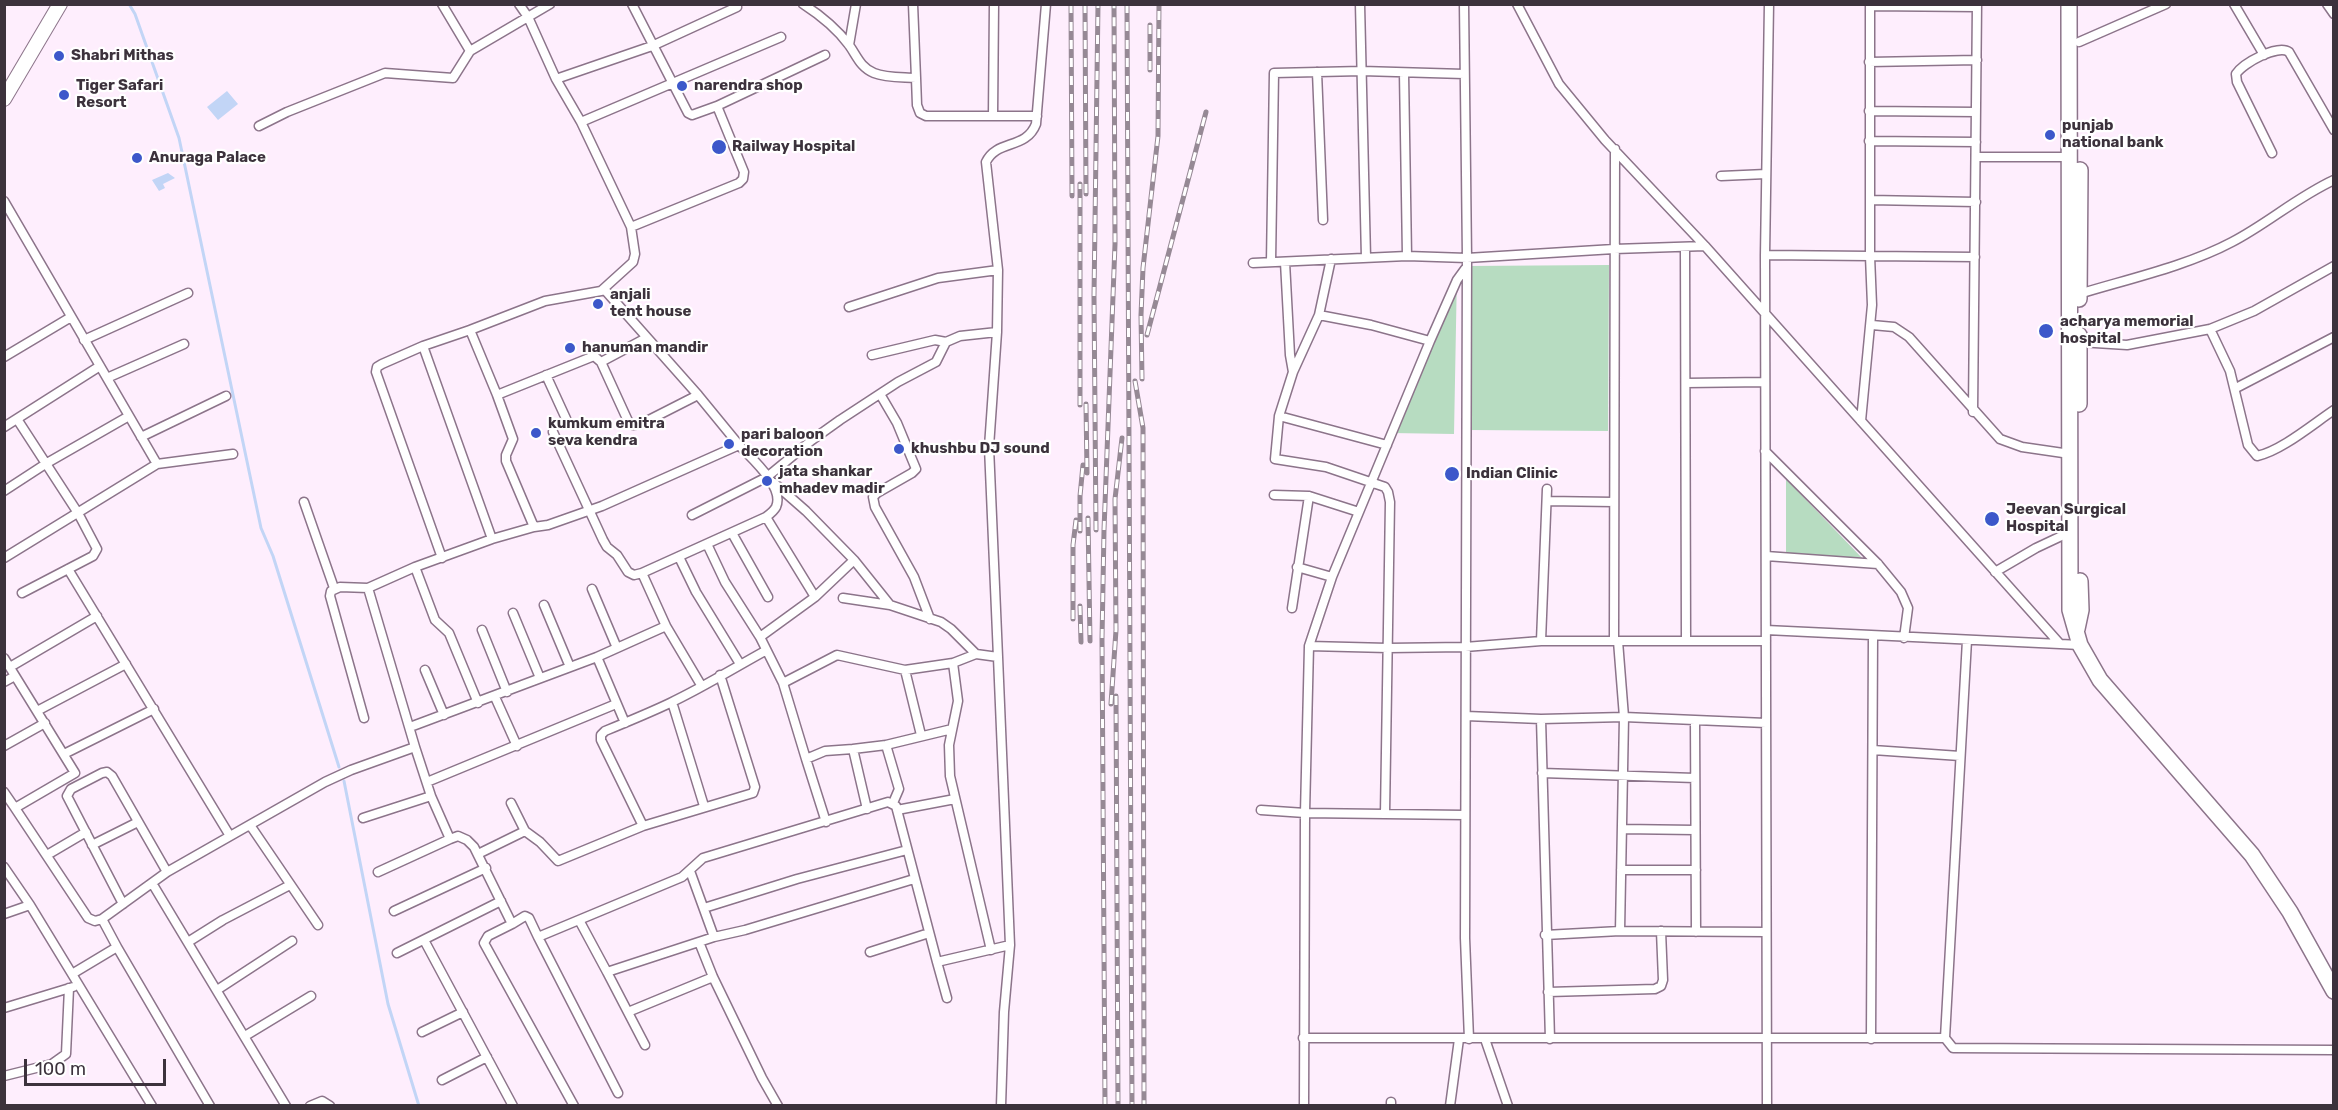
<!DOCTYPE html>
<style>
body{margin:0}
#map{position:relative;width:2338px;height:1110px;overflow:hidden;background:#feeefd;font-family:Rubik,sans-serif}
canvas{display:block}
.frame{position:absolute;inset:0;border:6px solid #3c323c;pointer-events:none}
.scale{position:absolute;left:24px;top:1059px;width:142px;height:27px;box-sizing:border-box;border:3px solid #3c323c;border-top:0;padding-left:8px;font-size:18px;line-height:21px;white-space:nowrap;color:#3c323c;-webkit-text-stroke:4px #fff;paint-order:stroke}
</style>
<div id="map">
<canvas width="2338" height="1110"></canvas>
<div class="frame"></div>
<div class="scale">100 m</div>
</div>
<script>
const context = document.querySelector('canvas').getContext('2d');
context.lineJoin = 'round';
function paint(path, color) { context.fillStyle = color; context.fill(path, 'evenodd'); }
function stroke(path, color, width, dash) { context.strokeStyle = color; context.lineWidth = width; context.lineCap = dash ? 'butt' : 'round'; context.setLineDash(dash || []); context.stroke(path); }
function label(font, color, halo, rows, align = 'center') {
  context.font = font + ' Rubik,sans-serif'; context.lineWidth = 4.5; context.setLineDash([]); context.textBaseline = 'middle'; context.strokeStyle = halo; context.fillStyle = color; for (const [text, x, y, turn = 0] of rows) {
    context.save(); context.translate(x, y); context.rotate((+turn || 0) * Math.PI / 180); context.textAlign = isNaN(turn) ? turn : align; if (halo) context.strokeText(text, 0, 0); context.fillText(text, 0, 0); context.restore();
  }
}
paint(new Path2D(`
 M 1609,265 L 1608,431 L 1468,430 L 1466,266 Z
 M 1457,272 L 1454,434 L 1391,433 Z
 M 1786,479 L 1864,560 L 1786,553 Z`), '#b7dcc1');
paint(new Path2D(`
 M 227,91 L 238,104 L 218,120 L 207,107 Z
 M 168,173 L 175,178 L 163,184 L 165,188 L 159,191 L 152,180 Z`), '#c2d5f6');
stroke(new Path2D(`
 M 129,4 L 135,14 L 179,138 L 261,528 L 273,556 L 339,767
 M 344,781 L 388,1004 L 419,1106`), '#c2d5f6', 3);
const street = new Path2D(`
 M 442,4 L 470,51 L 550,4
 M 632,4 L 688,113 L 692,115 L 717,106
 M 803,4 C 820,15 837,29 849,45 C 857,56 860,67 874,73 C 886,78 902,77 916,78 L 917,105 L 920,113 L 926,116 L 1037,116
 M 913,4 L 916,78
 M 1360,4 L 1366,258
 M 1464,4 L 1467,258 L 1465,938 L 1469,1039
 M 1517,4 L 1559,84 L 1605,140 L 1705,246 L 2060,644 L 2080,645
 M 2234,4 L 2264,55
 M 2327,4 L 2334,14
 M 1870,6 L 1977,7
 M 2079,42 L 2166,4
 M 849,45 L 856,4
 M 1869,62 L 1977,60
 M 1317,72 L 1323,220
 M 1404,73 L 1407,256
 M 556,79 L 652,46 L 737,7
 M 1869,111 L 1976,112
 M 993,116 L 994,4
 M 581,122 L 781,37
 M 259,126 L 287,112 L 385,73 L 453,78 L 470,51
 M 1869,141 L 1976,142
 M 2272,153 L 2237,82 L 2236,74 C 2243,63 2278,44 2289,52 L 2334,130
 M 1976,157 L 2070,157
 M 1721,176 L 1766,174
 M 1870,200 L 1976,202
 M 4,201 L 157,464 L 4,558
 M 631,227 L 739,183 L 743,179 L 744,172 L 717,106 L 825,55
 M 1685,247 L 1686,641
 M 1765,255 L 1975,257
 M 1271,262 L 1274,73 L 1362,71 L 1464,74
 M 1285,262 L 1290,355 L 1293,372 L 1279,416 L 1275,459 L 1326,467 L 1385,487 L 1388,492 L 1390,502 L 1385,814
 M 1253,263 L 1407,256 L 1467,258 L 1614,249 L 1705,246
 M 2079,294 C 2128,279 2187,266 2232,242 C 2267,224 2297,197 2334,180
 M 849,307 L 938,278 L 998,270
 M 1319,315 L 1371,325 L 1430,341
 M 1872,325 L 1894,327 L 1909,337 L 2000,439 L 2022,447 L 2070,454
 M 2210,329 L 2230,371 L 2248,445 L 2257,456 C 2281,451 2313,424 2334,410
 M 470,330 L 497,395
 M 84,340 L 188,293
 M 2079,342 L 2127,345 L 2210,329 L 2254,311 L 2334,266
 M 423,346 L 382,364 L 377,367 L 376,372 L 442,558
 M 872,355 L 935,340 L 946,342
 M 4,357 L 71,317
 M 601,362 L 646,338
 M 1293,372 L 1319,315 L 1331,259
 M 546,375 L 568,423
 M 107,378 L 184,344
 M 1686,383 L 1765,382
 M 2236,388 L 2334,337
 M 880,394 L 897,423 L 916,469 L 912,473 L 877,493 L 873,497 L 875,507 L 914,577 L 930,619
 M 1973,412 L 1977,4
 M 1279,416 L 1387,445
 M 17,419 L 78,513 L 97,549 L 93,556 L 22,593
 M 1861,421 L 1872,305 L 1870,256 L 1870,4
 M 4,427 L 100,366
 M 553,432 L 603,540 L 607,547 L 617,555 L 628,572 L 634,575 L 642,573 L 766,517 C 770,514 774,511 776,507 C 785,487 751,458 739,445
 M 141,437 L 226,396
 M 1765,451 L 1878,564 L 1901,592 L 1908,608 L 1904,638
 M 157,464 L 233,454
 M 774,483 L 806,511 L 854,560 L 890,605 L 941,622 L 951,629 L 976,654 L 998,657 L 989,447 L 997,332 L 998,270 L 986,162 C 997,139 1026,150 1036,124 L 1046,4
 M 4,491 L 47,463 L 129,416
 M 1274,495 L 1309,496 L 1359,512
 M 1547,501 L 1614,502
 M 304,502 L 334,588
 M 692,515 L 767,477 L 812,440 L 840,420 L 898,382 L 936,362 L 946,342 L 960,336 L 997,332
 M 766,517 L 815,597
 M 534,527 L 548,525 L 602,506 L 739,445 L 698,395
 M 732,533 L 768,597
 M 492,539 L 534,527 L 506,461 L 506,455 L 513,439 L 497,395 L 594,356 L 601,362 L 628,421 L 633,425 L 641,424 L 698,395 L 604,289
 M 707,544 L 725,582 L 760,637 L 815,597 L 854,560
 M 1766,556 L 1878,564
 M 679,557 L 696,592 L 740,664
 M 415,567 L 435,620 L 449,633 L 478,703
 M 1297,567 L 1332,577
 M 68,569 L 230,836
 M 1995,572 L 2036,548 L 2070,532
 M 642,573 L 666,626
 M 592,589 L 617,648
 M 843,598 L 890,605
 M 544,605 L 570,667
 M 1292,608 L 1309,496
 M 513,613 L 540,678
 M 482,630 L 507,692
 M 1766,630 L 2060,644
 M 760,637 L 783,683 L 837,655 L 905,670 L 953,663 L 976,654
 M 1967,640 L 1945,1038 L 1953,1048 L 2334,1050
 M 1541,641 L 1547,489
 M 1614,641 L 1615,149
 M 1618,641 L 1624,717 L 1620,931
 M 1309,646 L 1388,648 L 1465,647 L 1541,641 L 1766,641
 M 597,657 L 666,626 L 701,685
 M 998,657 L 1010,945 L 1004,1012 L 1001,1106
 M 4,658 L 75,773 L 15,808 L 88,918 L 95,921 L 102,919
 M 953,663 L 958,701 L 949,745 L 950,776 L 991,950
 M 10,667 L 97,616
 M 425,670 L 444,715
 M 905,670 L 921,735
 M 720,675 L 755,787 L 753,793 L 643,826 L 601,740 L 601,735 L 605,731 C 627,722 649,713 670,703 C 702,688 734,668 765,651
 M 4,682 L 15,676
 M 783,683 L 806,759 L 825,751 L 853,749 L 867,809
 M 495,697 L 517,746
 M 672,702 L 704,806
 M 37,711 L 126,664
 M 1466,716 L 1541,719 L 1624,717 L 1766,723
 M 364,718 L 330,596 L 331,591 L 340,587 L 368,588
 M 1541,719 L 1550,1039
 M 1695,720 L 1696,932
 M 410,727 L 597,657 L 625,723
 M 886,745 L 899,789 L 893,803
 M 4,746 L 45,723
 M 415,747 L 431,796 L 450,839 L 458,836 L 467,840 L 474,847 L 512,924 L 525,916 L 529,918 L 538,937 L 682,877 L 703,858 L 888,802 L 896,806 L 937,962 L 1010,945
 M 853,749 L 886,745 L 952,729
 M 1873,750 L 1960,756
 M 64,754 L 154,709
 M 806,759 L 826,822
 M 1542,773 L 1695,778
 M 427,782 L 616,704
 M 4,792 L 15,808
 M 511,803 L 525,831 L 540,842 L 558,861 L 643,826
 M 897,810 L 955,799
 M 1261,810 L 1305,813 L 1465,815
 M 363,818 L 431,796
 M 250,825 L 318,925
 M 1622,829 L 1695,830
 M 92,845 L 138,822
 M 478,854 L 525,831
 M 47,855 L 86,832
 M 4,867 L 30,905 L 4,914
 M 1621,870 L 1696,870
 M 690,871 L 714,937 L 745,930 L 914,879
 M 378,872 L 450,839
 M 152,883 L 286,1106
 M 123,904 L 67,796 L 71,789 L 102,773 L 107,772 L 112,776 L 167,872
 M 30,905 L 72,974 L 117,947 L 102,919 L 167,872 L 325,782 L 351,770 L 415,747 L 368,588 L 415,567 L 492,539 L 423,346 L 470,330 L 545,301 L 601,291 L 633,262 L 635,254 L 631,227 L 581,122 L 556,79 L 528,17 L 519,4
 M 704,908 L 797,879 L 907,850
 M 394,911 L 486,868
 M 579,920 L 607,972 L 714,937
 M 512,924 L 488,936 L 484,943 L 574,1106
 M 1545,935 L 1620,931 L 1766,932
 M 538,937 L 618,1093
 M 424,940 L 513,1106
 M 188,942 L 223,920 L 290,885
 M 699,942 L 713,977 L 762,1078 L 778,1106
 M 117,947 L 210,1106
 M 870,952 L 929,933
 M 397,953 L 501,901
 M 937,962 L 947,998
 M 607,972 L 645,1045
 M 72,974 L 152,1106
 M 217,990 L 292,941
 M 1548,992 L 1655,989 L 1661,986 L 1663,980 L 1661,931
 M 4,1008 L 73,987
 M 628,1012 L 713,977
 M 422,1032 L 463,1012
 M 245,1036 L 311,996
 M 1303,1038 L 1945,1038
 M 1485,1039 L 1508,1106
 M 1871,1039 L 1873,636
 M 4,1076 L 52,1064 L 66,1054 L 69,988
 M 442,1080 L 487,1057
 M 1391,1102 L 1391,1106
 M 310,1106 L 322,1101 L 330,1106
 M 1304,1106 L 1305,813 L 1309,646 L 1332,577 L 1430,341 L 1457,280 L 1465,269
 M 1450,1106 L 1459,1039
 M 1767,1106 L 1765,255 L 1769,4`);
const primary = new Path2D(`
 M 4,99 L 60,4`);
const highway = new Path2D(`
 M 2069,4 L 2070,610 L 2080,645 L 2100,680 L 2252,855 L 2290,912 L 2334,991
 M 2079,299 L 2080,170
 M 2079,404 L 2079,335
 M 2077,629 L 2081,610 L 2080,581`);
stroke(street, '#8c748a', 11);
stroke(primary, '#8c748a', 16);
stroke(highway, '#8c748a', 18);
stroke(street, '#fff', 8);
stroke(primary, '#fff', 14);
stroke(highway, '#fff', 15);
const rail = new Path2D(`
 M 1071,4 L 1072,196
 M 1085,4 L 1086,194
 M 1127,4 L 1132,1106
 M 1150,25 L 1150,70
 M 1147,335 L 1206,112
 M 1142,379 L 1141,315 L 1143,268 L 1158,136 L 1159,4
 M 1135,381 L 1143,428 L 1144,1106
 M 1086,404 L 1087,473
 M 1080,405 L 1080,184
 M 1088,518 L 1090,641
 M 1096,530 L 1094,296 L 1098,4
 M 1080,531 L 1080,496 L 1083,465
 M 1080,606 L 1081,642
 M 1073,619 L 1073,545 L 1076,520
 M 1116,696 L 1118,1106
 M 1111,704 L 1116,630 L 1115,499 L 1122,438
 M 1105,1106 L 1102,639 L 1104,530 L 1115,244 L 1114,4`);
stroke(rail, '#968995', 5);
stroke(rail, '#fff', 3, [9]);
for (const [x, y, r, color] of [
 [59,56,6,"#3c58ca"],
 [682,86,6,"#3c58ca"],
 [64,95,6,"#3c58ca"],
 [2050,135,6,"#3c58ca"],
 [719,147,8,"#3c58ca"],
 [137,158,6,"#3c58ca"],
 [598,304,6,"#3c58ca"],
 [2046,331,8,"#3c58ca"],
 [570,348,6,"#3c58ca"],
 [536,433,6,"#3c58ca"],
 [729,444,6,"#3c58ca"],
 [899,449,6,"#3c58ca"],
 [1452,474,8,"#3c58ca"],
 [767,481,6,"#3c58ca"],
 [1992,519,8,"#3c58ca"]
]) { const dot = new Path2D(); dot.arc(x, y, r, 0, 2 * Math.PI); context.fillStyle = color; context.fill(dot); stroke(dot, '#fff', 2); }
label('bold 15px', '#3c323c', '#fff', [
 ["Shabri Mithas",71,56],
 ["Tiger Safari",76,86],
 ["Resort",76,103],
 ["narendra shop",694,86],
 ["punjab",2062,126],
 ["national bank",2062,143],
 ["Railway Hospital",732,147],
 ["Anuraga Palace",149,158],
 ["anjali",610,295],
 ["tent house",610,312],
 ["acharya memorial",2060,322],
 ["hospital",2060,339],
 ["hanuman mandir",582,348],
 ["kumkum emitra",548,424],
 ["seva kendra",548,441],
 ["pari baloon",741,435],
 ["decoration",741,452],
 ["khushbu DJ sound",911,449],
 ["jata shankar",779,472],
 ["mhadev madir",779,489],
 ["Indian Clinic",1466,474],
 ["Jeevan Surgical",2006,510],
 ["Hospital",2006,527]
], 'left');
</script>
